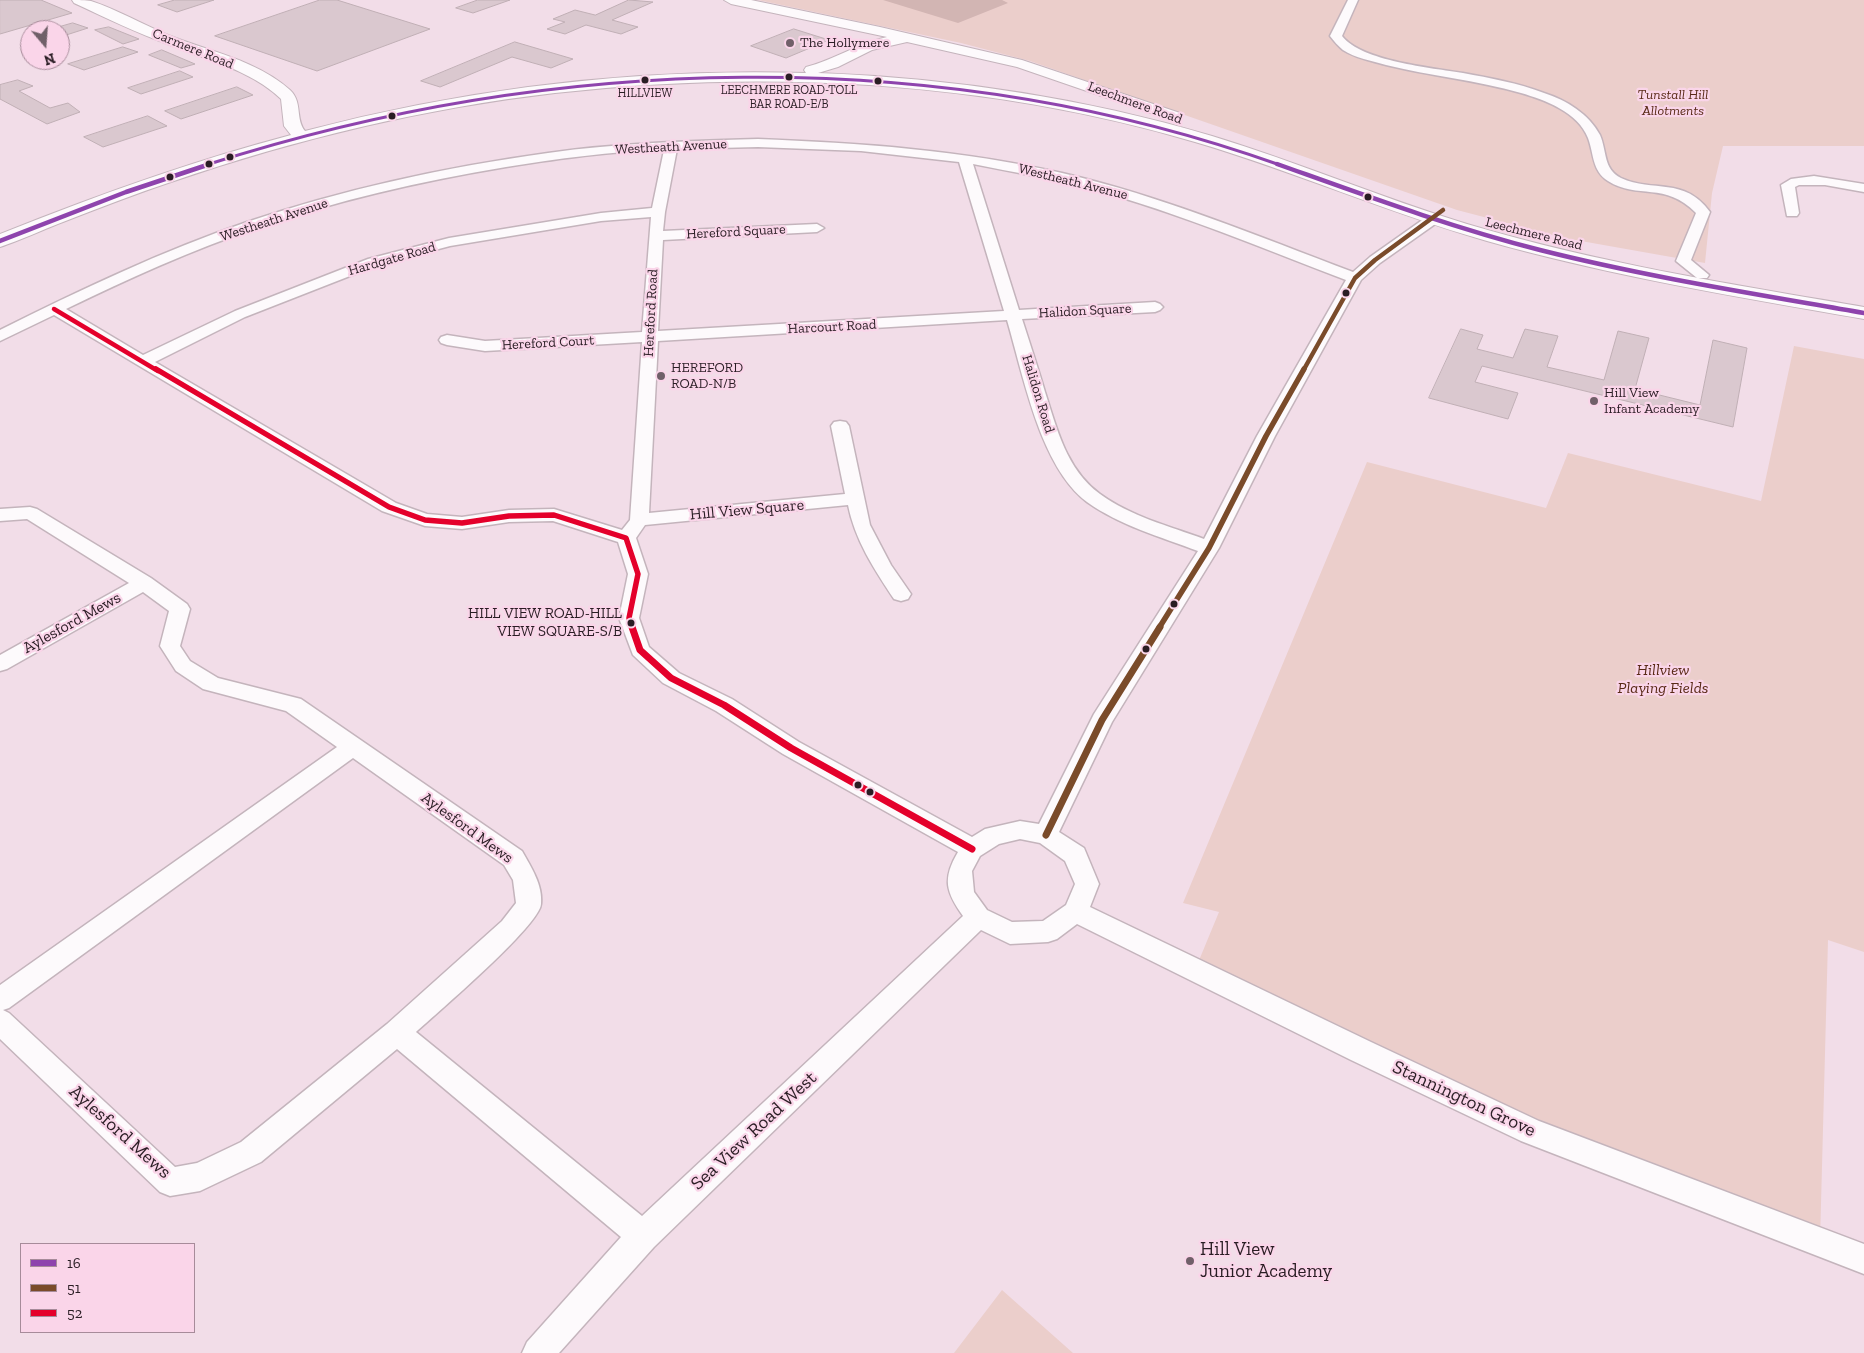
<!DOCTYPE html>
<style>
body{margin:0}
#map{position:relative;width:1864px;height:1353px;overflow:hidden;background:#f2dde8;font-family:"Zilla Slab",serif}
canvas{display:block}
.legend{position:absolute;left:20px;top:1243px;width:175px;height:90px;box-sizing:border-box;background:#fad5e9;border:1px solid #a78b9a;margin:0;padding:6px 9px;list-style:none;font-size:15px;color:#2a1d24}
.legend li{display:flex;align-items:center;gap:10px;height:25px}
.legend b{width:25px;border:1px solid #a78b9a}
.north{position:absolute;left:20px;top:20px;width:50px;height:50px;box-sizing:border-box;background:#fad5e9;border:1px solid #a78b9a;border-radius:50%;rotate:162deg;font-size:14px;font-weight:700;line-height:20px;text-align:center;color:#2a1d24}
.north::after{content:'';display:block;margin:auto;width:18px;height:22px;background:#706069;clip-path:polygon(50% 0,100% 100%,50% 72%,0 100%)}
</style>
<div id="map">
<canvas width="1864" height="1353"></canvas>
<ul class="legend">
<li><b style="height:6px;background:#8e44ad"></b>16</li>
<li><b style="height:6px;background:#7a4b2a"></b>51</li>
<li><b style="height:6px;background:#e4002b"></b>52</li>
</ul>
<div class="north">N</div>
</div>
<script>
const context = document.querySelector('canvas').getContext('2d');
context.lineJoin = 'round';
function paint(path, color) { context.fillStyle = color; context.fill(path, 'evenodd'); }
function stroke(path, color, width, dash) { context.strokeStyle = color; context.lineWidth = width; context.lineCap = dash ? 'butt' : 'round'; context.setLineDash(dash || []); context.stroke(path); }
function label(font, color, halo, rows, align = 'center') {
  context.font = font + ' "Zilla Slab",serif'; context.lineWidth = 4.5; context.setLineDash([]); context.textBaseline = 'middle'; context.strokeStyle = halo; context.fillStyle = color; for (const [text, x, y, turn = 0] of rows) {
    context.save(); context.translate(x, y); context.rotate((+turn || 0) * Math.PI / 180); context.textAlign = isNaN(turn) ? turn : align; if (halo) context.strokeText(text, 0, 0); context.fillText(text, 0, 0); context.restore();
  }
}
paint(new Path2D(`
 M 758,0 L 1864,0 L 1864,146 L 1723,146 L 1712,193 L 1705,263 L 1564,238 L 1457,210 L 1030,61 L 961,43 Z
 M 1794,346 L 1864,359 L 1864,952 L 1828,940 L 1820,1242 L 1531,1131 L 1195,970 L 1219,912 L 1183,903 L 1367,462 L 1546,508 L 1568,453 L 1761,501 Z
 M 1002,1290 L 1073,1353 L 954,1353 Z`), '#ebcecb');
paint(new Path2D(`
 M 883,0 L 1002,0 L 1008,3 L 958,23 Z`), '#d2b5b3');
const building = new Path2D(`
 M 0,0 L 41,0 L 72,13 L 0,34 Z
 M 175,0 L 214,0 L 177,12 L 158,5 Z
 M 320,0 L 337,0 L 430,29 L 317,71 L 215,36 Z
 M 478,0 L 510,0 L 473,13 L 456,8 Z
 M 629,0 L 653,2 L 612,20 L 638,27 L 621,34 L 586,25 L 565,34 L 547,29 L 565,22 L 553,19 L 575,10 L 595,15 Z
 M 73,23 L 88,28 L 60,37 L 60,30 L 48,30 Z
 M 109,27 L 139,39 L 123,44 L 95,30 Z
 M 794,29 L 829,40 L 786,58 L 751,46 Z
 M 515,42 L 573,59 L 551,68 L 512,57 L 440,87 L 421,81 Z
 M 123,47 L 138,52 L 84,70 L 68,64 Z
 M 162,50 L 195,64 L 181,68 L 149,55 Z
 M 180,71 L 193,77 L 141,94 L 128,88 Z
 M 18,80 L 33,86 L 19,91 L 50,108 L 68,103 L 80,112 L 47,124 L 0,99 L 0,85 Z
 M 237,87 L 253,95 L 181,119 L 165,111 Z
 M 148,116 L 167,126 L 103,147 L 84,137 Z
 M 1461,329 L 1483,335 L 1477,349 L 1513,358 L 1525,329 L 1558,336 L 1547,367 L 1604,380 L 1618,331 L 1649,338 L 1635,389 L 1700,405 L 1713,340 L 1747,348 L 1733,427 L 1482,366 L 1475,382 L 1518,393 L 1508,419 L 1429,398 Z`);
paint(building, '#dac8cf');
stroke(building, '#c0afb5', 1);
const street = new Path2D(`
 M 1348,0 L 1358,0 L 1342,36 C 1361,61 1432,68 1463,73 C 1490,78 1518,83 1544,93 C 1566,100 1589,114 1600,135 C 1607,151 1603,169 1621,178 C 1653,193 1684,176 1710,212 L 1691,260 L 1709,275 L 1707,278 L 1697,278 L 1676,261 L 1696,213 C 1665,181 1638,200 1608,181 C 1592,171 1594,154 1588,138 C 1578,112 1545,100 1521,93 C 1476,80 1430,76 1386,65 C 1372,61 1355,58 1343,50 C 1338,46 1334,41 1330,36 Z
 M 758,139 C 861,143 961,150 1062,173 C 1162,196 1257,236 1353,272 L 1370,257 L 1428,216 L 1438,216 L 1440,219 L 1438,222 L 1380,263 L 1361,280 L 1275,436 L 1219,548 L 1112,722 L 1059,832 L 1084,848 L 1099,884 L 1090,907 L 1371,1042 L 1539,1121 L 1864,1244 L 1864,1274 L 1521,1141 L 1351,1060 L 1077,924 L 1057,939 L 1048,942 L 1010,944 L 981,930 L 654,1247 L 559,1353 L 522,1353 L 527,1342 L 621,1237 L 397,1049 L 261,1162 L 200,1191 L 170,1196 L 160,1192 L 0,1039 L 0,985 L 337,747 L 286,711 L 203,689 L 176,671 L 160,646 L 169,611 L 143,592 L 7,669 L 0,671 L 0,655 L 129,583 L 27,519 L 0,521 L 0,509 L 30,507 L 37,509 L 151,578 L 187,604 L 190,609 L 180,646 L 190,661 L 218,678 L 301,699 L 522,851 C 531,867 543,885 541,904 C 540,925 437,1013 416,1032 L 642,1216 L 963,916 C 946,892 942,879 958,852 L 783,754 L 716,711 L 663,683 L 633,655 L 619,618 L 628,574 L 618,542 L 553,521 L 509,522 L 462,529 L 425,526 L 382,511 L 54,315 L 0,341 L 0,330 C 80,290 162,251 247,222 C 345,189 446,167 548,153 C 617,143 688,141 758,139 ZM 758,147 L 861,151 L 959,162 L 1004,311 L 658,331 L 663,240 L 817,232 L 824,228 L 817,224 L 663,231 L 665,212 L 677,149 ZM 664,150 L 652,208 L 601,213 L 449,238 L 368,259 L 235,311 L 143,355 L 66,309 C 128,279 191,250 257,228 C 338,200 422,181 506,167 C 558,159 611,151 664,150 ZM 973,164 C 1013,172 1053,179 1092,189 C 1179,213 1262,248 1346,280 L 1257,436 L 1204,539 C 1169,526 1130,516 1100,494 C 1066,469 1057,429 1045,392 C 1038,368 1030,344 1022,319 L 1155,312 L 1160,310 L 1163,307 L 1160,304 L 1155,302 L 1019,310 ZM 651,217 L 642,332 L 485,341 L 447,335 L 441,337 L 439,340 L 441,343 L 447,345 L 485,351 L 642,342 L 630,520 L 622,530 L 554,509 L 509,510 L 462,517 L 427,514 L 396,503 L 155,362 L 245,317 L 378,265 L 450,246 L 601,221 ZM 1007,320 C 1023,374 1040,467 1087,502 C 1119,525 1161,537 1198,551 L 1094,714 L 1039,824 L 1020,821 L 985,829 L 972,837 L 799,742 L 732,699 L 679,673 L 649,647 L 639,618 L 648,574 L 636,538 L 645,525 L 848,505 C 855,540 874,569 894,599 L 901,601 L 908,599 L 911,594 L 891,565 L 870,525 L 849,426 L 846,422 L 840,421 L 834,422 L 831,426 L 845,494 L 649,513 L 658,341 ZM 353,758 L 504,865 L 513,880 L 516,903 L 502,921 L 387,1024 L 241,1142 L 197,1163 L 175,1167 L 9,1013 L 3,1010 L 9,1008 ZM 1020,839 L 1040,843 L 1065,861 L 1075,884 L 1066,905 L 1043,921 L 1012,922 L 987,910 L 974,892 L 972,871 L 980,856 L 999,844 Z
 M 1814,176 L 1864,184 L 1864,192 L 1825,185 L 1799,185 L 1795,187 L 1799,213 L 1797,216 L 1787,216 L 1781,185 L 1791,179 Z`);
const secondary = new Path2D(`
 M 72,0 C 78,0 86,0 91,1 C 116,9 144,25 168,35 C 208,51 257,60 290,90 C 303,102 295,119 305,131 C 468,88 637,68 806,73 L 804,70 L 806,67 C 834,60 858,43 887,37 L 731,4 L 724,0 L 751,0 L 880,27 L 1022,60 L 1180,113 L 1182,116 L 1180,119 L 1168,119 L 1017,67 L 907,42 L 872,50 L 838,67 L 818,73 C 950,78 1085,98 1212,136 C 1298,162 1381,198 1467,224 C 1597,263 1731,284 1864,307 L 1864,319 C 1738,297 1611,276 1487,241 C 1388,213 1294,171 1195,142 C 989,81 768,69 555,93 C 425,108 296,139 171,182 C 135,194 99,208 63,222 C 42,230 21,240 0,247 L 0,234 C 95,196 192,161 291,135 L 284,126 L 281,99 C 251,70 207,60 170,45 C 137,33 106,18 74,3 Z`);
stroke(street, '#c4b4bc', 3);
stroke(secondary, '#c4b4bc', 2);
paint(street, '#fdfafc');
paint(secondary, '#fdfafc');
stroke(new Path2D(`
 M 206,165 C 552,54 935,42 1280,165`), '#8e44ad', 3);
stroke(new Path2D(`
 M 1277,164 C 1364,195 1450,227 1540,250 C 1647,277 1756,294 1864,313
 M 0,241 L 126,192 L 210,164`), '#8e44ad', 4.5);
stroke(new Path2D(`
 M 1303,371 L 1355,278 L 1375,260 L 1443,210`), '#7a4b2a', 4.5);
stroke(new Path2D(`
 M 1159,628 L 1209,548 L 1266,436 L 1304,369`), '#7a4b2a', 5.5);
stroke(new Path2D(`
 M 1046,835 L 1102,720 L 1160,627`), '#7a4b2a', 7);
stroke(new Path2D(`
 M 54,309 L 158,371`), '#e4002b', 4.5);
stroke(new Path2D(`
 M 156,369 L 389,507 L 425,520 L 462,523 L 509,516 L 554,515 L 626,538 L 638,574 L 629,618 L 632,628`), '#e4002b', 5.5);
stroke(new Path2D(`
 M 632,627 L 640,650 L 671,678 L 724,705 L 791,748 L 972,849`), '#e4002b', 7);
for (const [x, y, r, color] of [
 [790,43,5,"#706069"],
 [789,77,4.5,"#2a1d24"],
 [645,80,4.5,"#2a1d24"],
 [878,81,4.5,"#2a1d24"],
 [392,116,4.5,"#2a1d24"],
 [230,157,4.5,"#2a1d24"],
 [209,164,4.5,"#2a1d24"],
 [170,177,4.5,"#2a1d24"],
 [1368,197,4.5,"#2a1d24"],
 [1346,293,4.5,"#2a1d24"],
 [661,376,5,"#706069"],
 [1594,401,5,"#706069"],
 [1174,604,4.5,"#2a1d24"],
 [631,623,4.5,"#2a1d24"],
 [1146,649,4.5,"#2a1d24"],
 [858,785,4.5,"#2a1d24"],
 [870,792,4.5,"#2a1d24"],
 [1190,1261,5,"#706069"]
]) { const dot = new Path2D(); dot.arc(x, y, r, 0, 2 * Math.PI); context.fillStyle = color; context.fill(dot); stroke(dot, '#fad5e9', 2); }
label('12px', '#2a1d24', '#fad5e9', [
 ["LEECHMERE ROAD-TOLL",789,91],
 ["BAR ROAD-E/B",789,105],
 ["HILLVIEW",645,94]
]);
label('14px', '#2a1d24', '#fad5e9', [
 ["The Hollymere",800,43],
 ["HEREFORD",671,368],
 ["ROAD-N/B",671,384],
 ["Hill View",1604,393],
 ["Infant Academy",1604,409]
], 'left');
label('14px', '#2a1d24', '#fad5e9', [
 ["Carmere Road",193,49,22],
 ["Leechmere Road",1135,103,20],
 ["Westheath Avenue",671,147,-3],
 ["Westheath Avenue",1073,182,14],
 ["Westheath Avenue",274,220,-18],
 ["Hereford Square",736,232,-3],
 ["Leechmere Road",1534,234,14],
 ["Hardgate Road",392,259,-16],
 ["Halidon Square",1085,311,-3],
 ["Hereford Road",651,313,-87],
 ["Harcourt Road",832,327,-3],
 ["Hereford Court",548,343,-3],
 ["Halidon Road",1038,394,73]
]);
label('italic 14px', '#592a17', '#fad5e9', [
 ["Tunstall Hill",1673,95],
 ["Allotments",1673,111]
]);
label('15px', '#2a1d24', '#fad5e9', [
 ["HILL VIEW ROAD-HILL",622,614],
 ["VIEW SQUARE-S/B",622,632]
], 'right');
label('16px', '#2a1d24', '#fad5e9', [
 ["Hill View Square",747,510,-5],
 ["Aylesford Mews",72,623,-29],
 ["Aylesford Mews",467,828,36]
]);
label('italic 16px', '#592a17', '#fad5e9', [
 ["Hillview",1663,670],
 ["Playing Fields",1663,688]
]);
label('19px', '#2a1d24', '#fad5e9', [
 ["Stannington Grove",1464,1099,25],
 ["Sea View Road West",754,1131,-43],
 ["Aylesford Mews",120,1132,42]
]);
label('19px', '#2a1d24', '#fad5e9', [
 ["Hill View",1200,1250],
 ["Junior Academy",1200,1272]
], 'left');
</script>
